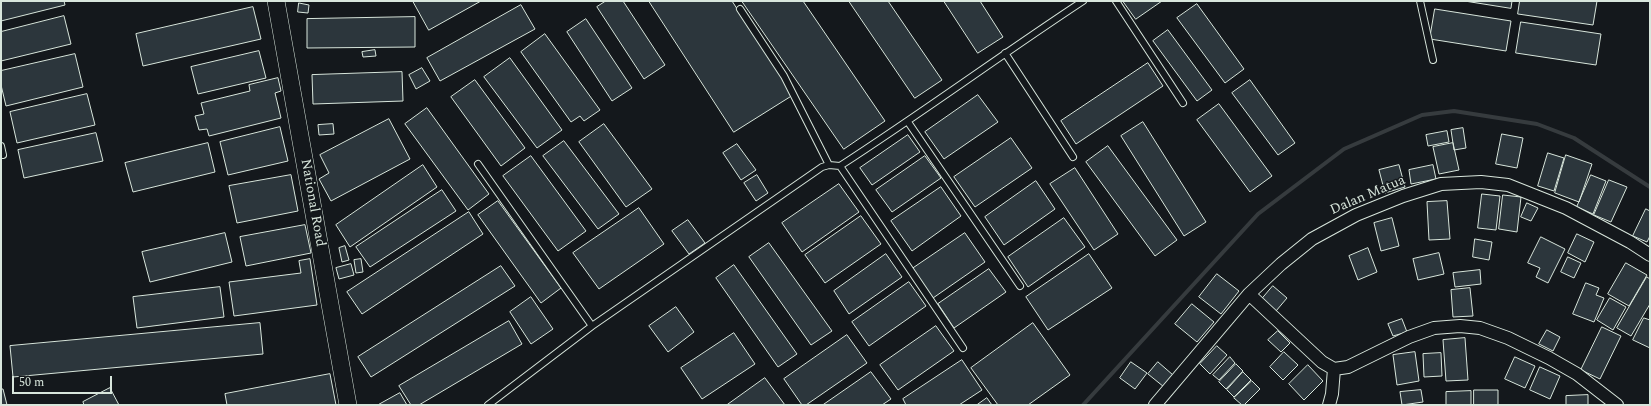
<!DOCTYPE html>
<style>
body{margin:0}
#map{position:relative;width:1651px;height:406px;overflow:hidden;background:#14181c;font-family:Spectral,serif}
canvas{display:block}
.frame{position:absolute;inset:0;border:2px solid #d8e6dc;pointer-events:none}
.scale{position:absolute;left:12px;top:376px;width:100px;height:18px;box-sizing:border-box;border:2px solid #d8e6dc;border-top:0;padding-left:5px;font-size:12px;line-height:14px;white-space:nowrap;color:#d8e6dc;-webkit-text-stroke:3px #14181c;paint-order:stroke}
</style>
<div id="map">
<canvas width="1651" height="406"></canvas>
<div class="frame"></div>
<div class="scale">50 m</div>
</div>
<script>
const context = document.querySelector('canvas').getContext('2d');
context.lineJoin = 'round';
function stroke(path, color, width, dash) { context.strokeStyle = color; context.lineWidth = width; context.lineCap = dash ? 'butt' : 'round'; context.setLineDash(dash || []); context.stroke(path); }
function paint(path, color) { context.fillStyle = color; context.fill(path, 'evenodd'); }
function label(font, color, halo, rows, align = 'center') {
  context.font = font + ' Spectral,serif'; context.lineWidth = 3; context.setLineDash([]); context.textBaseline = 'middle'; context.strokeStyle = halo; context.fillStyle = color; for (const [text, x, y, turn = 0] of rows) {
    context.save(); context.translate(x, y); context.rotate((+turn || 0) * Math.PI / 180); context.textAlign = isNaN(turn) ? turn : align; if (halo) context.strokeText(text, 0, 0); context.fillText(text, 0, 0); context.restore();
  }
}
stroke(new Path2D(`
 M 1083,405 L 1258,214 L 1344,149 L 1422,115 L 1454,111 L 1537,124 L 1574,138 L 1650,187`), '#363b3e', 4);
const building = new Path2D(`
 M 1,1 L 64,1 L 65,5 L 1,21 Z
 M 413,1 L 481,1 L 429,30 Z
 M 606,1 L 623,1 L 665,65 L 644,79 L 597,7 Z
 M 649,1 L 732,1 L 793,95 L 734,132 Z
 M 742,1 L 803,1 L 885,121 L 844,149 Z
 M 849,1 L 888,1 L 942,80 L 915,98 Z
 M 944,1 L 980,1 L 1003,37 L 978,53 Z
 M 1123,1 L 1162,1 L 1136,19 Z
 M 1465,1 L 1512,1 L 1511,8 Z
 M 1520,1 L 1597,1 L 1593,25 L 1518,14 Z
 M 299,3 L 309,5 L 308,13 L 298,12 Z
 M 1197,4 L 1244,69 L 1225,83 L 1177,18 Z
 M 521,5 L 535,29 L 440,81 L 427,58 Z
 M 253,7 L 261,39 L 143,66 L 136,34 Z
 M 1435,9 L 1511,21 L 1506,51 L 1430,39 Z
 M 64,16 L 71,44 L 1,61 L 1,32 Z
 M 415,17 L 415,47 L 307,48 L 307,19 Z
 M 586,19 L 632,88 L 612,101 L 567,32 Z
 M 1521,22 L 1601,34 L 1596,65 L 1516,53 Z
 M 1168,30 L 1212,90 L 1197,101 L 1153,41 Z
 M 545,34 L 600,110 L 584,121 L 580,116 L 571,122 L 521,52 Z
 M 375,50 L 376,56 L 363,57 L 362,52 Z
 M 259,51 L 266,78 L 198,94 L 191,67 Z
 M 75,54 L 83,87 L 6,106 L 1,85 L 1,71 Z
 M 510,58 L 562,130 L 537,148 L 484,77 Z
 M 1148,63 L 1163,86 L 1076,144 L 1061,121 Z
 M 422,68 L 430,81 L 416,89 L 409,75 Z
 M 402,72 L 403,101 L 313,104 L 312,75 Z
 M 278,78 L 281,91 L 275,93 L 281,118 L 209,136 L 207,129 L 199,130 L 195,116 L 204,114 L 201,103 L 250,91 L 249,85 Z
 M 475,80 L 525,148 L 501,166 L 451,97 Z
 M 1250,80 L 1295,143 L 1278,155 L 1232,93 Z
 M 87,94 L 95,125 L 17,143 L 10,112 Z
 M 978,95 L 998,122 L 944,159 L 925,132 Z
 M 1219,104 L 1272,176 L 1250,192 L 1197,120 Z
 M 427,108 L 489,194 L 468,210 L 405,124 Z
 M 389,119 L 410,159 L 331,201 L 319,179 L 329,173 L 320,155 Z
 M 1143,122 L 1206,222 L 1184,236 L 1121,136 Z
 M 333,124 L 334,134 L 319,135 L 318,125 Z
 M 604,124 L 652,189 L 626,207 L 579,142 Z
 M 280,127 L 288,161 L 228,175 L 220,142 Z
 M 1463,128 L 1466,148 L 1454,150 L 1451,130 Z
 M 1447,131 L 1449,142 L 1428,146 L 1426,135 Z
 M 96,133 L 103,161 L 24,178 L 18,150 Z
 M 1502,134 L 1523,138 L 1517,168 L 1496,164 Z
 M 908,135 L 920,152 L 872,185 L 860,168 Z
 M 1011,138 L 1032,168 L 975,207 L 954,177 Z
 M 564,141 L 619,214 L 598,229 L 543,156 Z
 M 208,143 L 215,172 L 133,192 L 125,163 Z
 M 1453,143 L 1459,170 L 1439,174 L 1433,147 Z
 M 737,144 L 756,170 L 741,180 L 723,153 Z
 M 1108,146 L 1177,240 L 1155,256 L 1086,162 Z
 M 1548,153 L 1564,158 L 1554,191 L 1538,186 Z
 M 1566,155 L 1592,164 L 1579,202 L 1555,193 Z
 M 531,156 L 586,231 L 558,251 L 503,176 Z
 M 925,156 L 941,178 L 892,212 L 876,190 Z
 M 423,165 L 437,187 L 350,247 L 336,225 Z
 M 1399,165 L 1405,187 L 1385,193 L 1379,170 Z
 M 1433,165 L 1436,179 L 1411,184 L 1409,170 Z
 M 1075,168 L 1118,234 L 1094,250 L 1050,184 Z
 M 291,175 L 298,211 L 237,223 L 229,186 Z
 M 757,175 L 768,193 L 756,201 L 744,183 Z
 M 1591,175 L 1606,181 L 1593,214 L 1577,207 Z
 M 1609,180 L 1627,187 L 1611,222 L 1594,215 Z
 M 1036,181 L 1055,209 L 1004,245 L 985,217 Z
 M 839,184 L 859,212 L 802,252 L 782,223 Z
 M 941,187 L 961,216 L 912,251 L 891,221 Z
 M 442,190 L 456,211 L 370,267 L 356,247 Z
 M 1482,194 L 1500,196 L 1496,230 L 1478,228 Z
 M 1503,195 L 1521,197 L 1517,232 L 1499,229 Z
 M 498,201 L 561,288 L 541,303 L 478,215 Z
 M 1447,201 L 1450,239 L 1429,240 L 1427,202 Z
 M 1527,203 L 1538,208 L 1531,221 L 1521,217 Z
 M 639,208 L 664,244 L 599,289 L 573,253 Z
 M 1646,209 L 1650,211 L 1650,236 L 1647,242 L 1633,236 Z
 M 469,212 L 483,234 L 362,314 L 347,292 Z
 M 861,216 L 881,244 L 825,283 L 805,255 Z
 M 1064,218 L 1085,247 L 1028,287 L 1008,257 Z
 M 1392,218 L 1399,246 L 1381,251 L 1374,223 Z
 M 688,220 L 705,243 L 689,254 L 672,231 Z
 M 305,225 L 311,253 L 246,266 L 240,237 Z
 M 225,233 L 232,262 L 150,282 L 142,252 Z
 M 965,233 L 985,262 L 933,298 L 912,269 Z
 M 1577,234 L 1594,242 L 1585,262 L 1568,253 Z
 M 1541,237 L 1565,249 L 1548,283 L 1536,277 L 1540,268 L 1528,263 Z
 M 1475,239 L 1492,242 L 1489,260 L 1473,257 Z
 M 769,243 L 832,331 L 811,345 L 749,257 Z
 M 345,246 L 349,260 L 342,262 L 339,248 Z
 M 1368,248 L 1377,272 L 1358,280 L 1349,256 Z
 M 1439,253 L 1444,274 L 1418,280 L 1413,259 Z
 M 886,254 L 902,277 L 849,314 L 834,291 Z
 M 1089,254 L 1112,288 L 1048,330 L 1026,297 Z
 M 1568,257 L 1581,263 L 1574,278 L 1561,272 Z
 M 310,259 L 317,305 L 234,316 L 229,282 L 301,273 L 299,261 Z
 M 361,259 L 363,272 L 356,273 L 354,260 Z
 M 1626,263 L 1647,275 L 1629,306 L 1608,294 Z
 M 351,264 L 354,275 L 339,279 L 336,268 Z
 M 734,265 L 797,354 L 778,367 L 716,278 Z
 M 501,266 L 515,286 L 371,377 L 358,357 Z
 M 989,269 L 1006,292 L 954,328 L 938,304 Z
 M 1480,270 L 1481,284 L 1455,287 L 1453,273 Z
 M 1217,274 L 1239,291 L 1221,314 L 1199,297 Z
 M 1647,277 L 1650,279 L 1650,304 L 1631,336 L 1617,328 Z
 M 909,282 L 926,306 L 869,346 L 852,322 Z
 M 1586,283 L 1599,288 L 1596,295 L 1604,298 L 1594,322 L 1573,314 Z
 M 1273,286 L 1287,298 L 1276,311 L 1262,299 Z
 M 220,287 L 224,317 L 137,328 L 133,297 Z
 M 1470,288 L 1473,316 L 1453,317 L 1451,290 Z
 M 531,297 L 553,329 L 531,344 L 510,312 Z
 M 1610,298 L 1626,307 L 1613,330 L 1597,320 Z
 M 1192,304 L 1214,322 L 1197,342 L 1175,324 Z
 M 676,307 L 694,332 L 668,352 L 649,326 Z
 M 1644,318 L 1650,320 L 1650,348 L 1633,340 Z
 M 1402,319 L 1407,332 L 1393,336 L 1388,324 Z
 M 509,321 L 522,344 L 419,405 L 411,405 L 399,386 Z
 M 260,323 L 263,354 L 13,377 L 10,346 Z
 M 1033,323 L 1070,375 L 1028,405 L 998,405 L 971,368 Z
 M 936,326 L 954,351 L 898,390 L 880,365 Z
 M 1602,327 L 1621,336 L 1600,379 L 1581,370 Z
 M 1547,330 L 1560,337 L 1553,351 L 1539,344 Z
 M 1278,331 L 1290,343 L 1281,352 L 1268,340 Z
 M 734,333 L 755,364 L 702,399 L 681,368 Z
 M 847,335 L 867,363 L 806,405 L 802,405 L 784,379 Z
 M 1465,338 L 1468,380 L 1446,381 L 1443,340 Z
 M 1217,346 L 1227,355 L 1210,374 L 1200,364 Z
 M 1284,352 L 1298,365 L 1283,380 L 1270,367 Z
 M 1415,352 L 1419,381 L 1397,385 L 1393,355 Z
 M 1441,353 L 1442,376 L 1424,377 L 1423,354 Z
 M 1230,357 L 1235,363 L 1219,380 L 1213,375 Z
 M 1515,357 L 1535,366 L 1525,388 L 1505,379 Z
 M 962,360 L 982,390 L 959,405 L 906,405 L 903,399 Z
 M 1131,362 L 1147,373 L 1135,389 L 1120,378 Z
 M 1158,362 L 1173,375 L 1164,387 L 1148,374 Z
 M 1236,364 L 1243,371 L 1226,389 L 1219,382 Z
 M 1308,365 L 1323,381 L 1304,400 L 1289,384 Z
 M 1540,367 L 1560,376 L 1550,399 L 1530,390 Z
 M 871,372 L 891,399 L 882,405 L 823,405 Z
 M 1243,372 L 1251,380 L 1234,397 L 1227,390 Z
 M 330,374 L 336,405 L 227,405 L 225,394 Z
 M 765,378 L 785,405 L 727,405 Z
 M 1252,381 L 1260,389 L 1244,405 L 1242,405 L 1234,398 Z
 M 110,388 L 119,405 L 84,405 L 83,402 Z
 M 1,389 L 3,389 L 7,405 L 1,405 Z
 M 1421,390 L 1423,402 L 1402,405 L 1400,392 Z
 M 1474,390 L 1498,390 L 1498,405 L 1474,405 Z
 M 1471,391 L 1471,405 L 1446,405 L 1446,392 Z
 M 400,393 L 407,405 L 378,405 Z
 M 1588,395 L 1588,405 L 1566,405 L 1566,396 Z
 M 987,398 L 992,405 L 977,405 Z`);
paint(building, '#2c363c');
stroke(building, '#d8e6dc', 1);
const lane = new Path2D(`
 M 1116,1 L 1183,103
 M 1420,1 L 1433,60
 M 740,9 L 784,76 L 829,165
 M 1005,53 L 1073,157
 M 908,122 L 1020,286
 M 1,146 L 3,155
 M 478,164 L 592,326
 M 840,166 L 963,348
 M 488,405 L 592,326 L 822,167 L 829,165 L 840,166 C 922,113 1001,55 1083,1`);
const street = new Path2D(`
 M 1249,294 L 1322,362 L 1334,369 L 1348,367 L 1409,337 L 1434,328 L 1460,326 L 1480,328 L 1508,338 L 1549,358 L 1577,374 L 1617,405
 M 1155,405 L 1249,294 L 1281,264 L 1312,239 L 1356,215 L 1403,196 L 1441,184 L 1481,182 L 1508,185 L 1566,208 L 1630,242 L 1650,255
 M 1329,405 L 1332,394 L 1334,369`);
const secondary = new Path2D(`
 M 276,1 L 348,405`);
stroke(lane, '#d8e6dc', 8);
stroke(street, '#d8e6dc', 14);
stroke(secondary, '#d8e6dc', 18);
stroke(lane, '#14181c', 6);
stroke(street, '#14181c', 12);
stroke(secondary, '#14181c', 17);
label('14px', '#d8e6dc', '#14181c', [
 ["Dalan Matua",1368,196,-23],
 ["National Road",312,203,80]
]);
</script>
